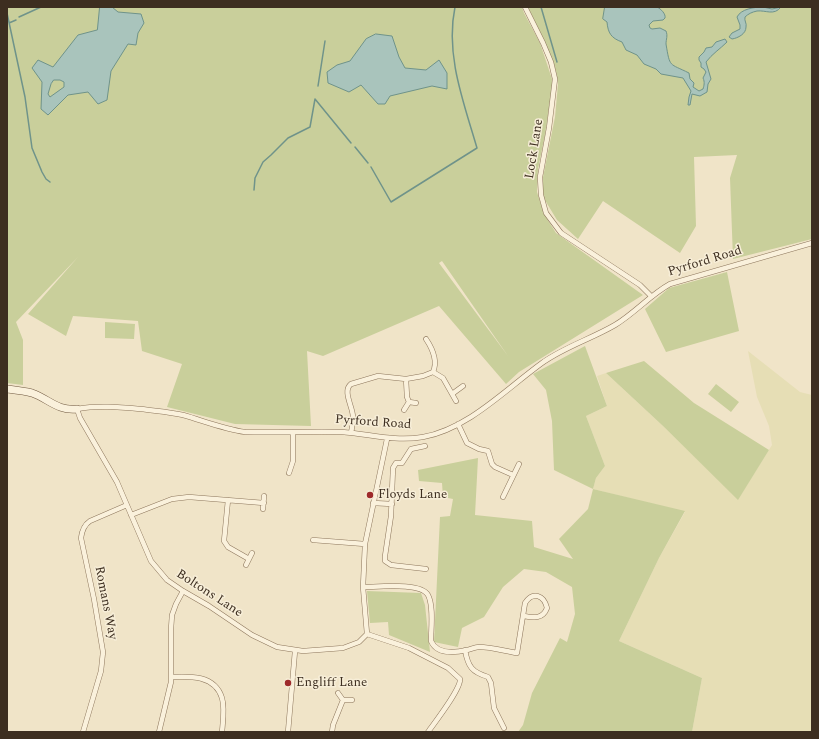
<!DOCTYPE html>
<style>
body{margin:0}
#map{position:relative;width:819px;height:739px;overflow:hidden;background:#f0e4c8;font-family:Spectral,serif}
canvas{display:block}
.frame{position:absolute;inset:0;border:8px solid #3d2e20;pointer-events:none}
</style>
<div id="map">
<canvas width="819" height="739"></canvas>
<div class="frame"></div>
</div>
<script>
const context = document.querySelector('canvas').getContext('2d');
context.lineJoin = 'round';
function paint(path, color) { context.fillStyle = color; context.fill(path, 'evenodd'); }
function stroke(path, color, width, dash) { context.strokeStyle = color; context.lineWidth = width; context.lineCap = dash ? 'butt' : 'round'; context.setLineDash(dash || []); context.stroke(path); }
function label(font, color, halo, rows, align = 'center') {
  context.font = font + ' Spectral,serif'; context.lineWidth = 3; context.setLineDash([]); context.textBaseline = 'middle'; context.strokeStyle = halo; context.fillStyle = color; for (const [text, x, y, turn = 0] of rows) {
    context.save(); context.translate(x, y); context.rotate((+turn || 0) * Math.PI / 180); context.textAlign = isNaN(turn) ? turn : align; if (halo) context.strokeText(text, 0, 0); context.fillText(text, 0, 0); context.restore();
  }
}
paint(new Path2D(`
 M 748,351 L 800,392 L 812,395 L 812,732 L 692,732 L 702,678 L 619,641 L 659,558 L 685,512 L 593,489 L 596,478 L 605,466 L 586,416 L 607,406 L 597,376 L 606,373 L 663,426 L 738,499 L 772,445 L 769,426 L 757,397 Z`), '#e6deb5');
paint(new Path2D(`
 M 7,7 L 522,7 L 524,13 L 540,43 L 553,82 L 545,135 L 538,169 L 537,192 L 544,214 L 556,233 L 643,295 L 519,372 L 506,384 L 439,306 L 323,356 L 307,351 L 311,426 L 235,424 L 167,407 L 182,364 L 142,351 L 138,321 L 73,316 L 66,336 L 28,314 L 78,257 L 16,322 L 23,340 L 23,385 L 7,383 ZM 442,261 L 508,356 L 439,263 Z
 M 528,7 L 812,7 L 812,239 L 733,259 L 730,178 L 737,155 L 694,157 L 696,226 L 680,253 L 603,201 L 578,239 L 557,220 L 540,192 L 555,117 L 558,84 L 556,71 L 552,59 Z
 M 727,272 L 739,331 L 666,352 L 645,309 L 669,288 Z
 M 105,322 L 135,324 L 134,339 L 105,338 Z
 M 585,346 L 607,406 L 586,416 L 605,466 L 596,478 L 593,489 L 685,511 L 659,558 L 619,641 L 702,678 L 692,732 L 518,732 L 523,725 L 532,693 L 560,638 L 567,642 L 575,614 L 572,587 L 546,572 L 524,569 L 503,587 L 484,617 L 462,628 L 458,647 L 434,642 L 440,517 L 450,516 L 453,499 L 443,497 L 442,483 L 419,481 L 418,470 L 478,458 L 475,515 L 532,521 L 534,547 L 573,559 L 559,539 L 588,509 L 593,489 L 554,470 L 552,421 L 546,390 L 533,374 Z
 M 644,361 L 694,403 L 769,450 L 738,500 L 663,426 L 606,373 Z
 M 716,384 L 739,402 L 731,412 L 708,394 Z
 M 367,591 L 421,593 L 425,605 L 430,652 L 389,635 L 388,622 L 370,623 Z`), '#c9cf9b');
const water = new Path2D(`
 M 100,7 L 112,7 L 118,12 L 141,14 L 144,23 L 138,33 L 136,45 L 128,44 L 111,71 L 107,100 L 98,104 L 88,92 L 68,95 L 48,115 L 41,109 L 42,82 L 32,68 L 38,60 L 53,67 L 78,35 L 97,30 ZM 54,80 L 60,80 L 64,82 L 64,87 L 50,97 L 48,94 L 51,84 Z
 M 605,7 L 657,7 C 661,9 666,14 665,18 L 663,20 L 653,21 L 649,25 L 650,28 L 652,29 L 660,28 L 666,31 C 668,36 666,39 666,44 C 670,68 669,63 689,73 L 690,79 L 694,83 L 693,87 L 699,91 L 703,89 C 704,86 705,82 703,78 L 706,72 L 704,69 L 701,67 L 701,63 L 699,60 L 699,57 L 704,52 L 706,48 L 712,47 L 716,42 L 725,39 L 727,42 C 720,49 712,54 706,62 L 711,79 L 708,84 L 707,92 L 700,96 L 692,94 L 690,105 L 688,105 L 689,97 L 691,91 L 683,78 L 661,74 L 656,69 L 644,64 L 637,55 L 626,50 L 622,42 C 611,38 608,33 607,22 L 603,19 Z
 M 763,7 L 772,9 L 781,7 C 774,16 766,10 757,11 C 752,12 748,14 745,17 C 744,21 747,23 746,27 C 746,34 738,38 732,39 L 729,37 L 732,33 L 740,29 L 740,25 L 737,17 C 741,9 754,7 763,7 Z
 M 376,34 L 392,36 L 399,57 L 405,68 L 426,70 L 439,60 L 447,73 L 447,89 L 432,86 L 390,96 L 385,104 L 378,104 L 361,85 L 349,92 L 328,83 L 327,72 L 337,65 L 350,61 L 366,39 Z`);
paint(water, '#a9c4bc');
stroke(water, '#6f938a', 1);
stroke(new Path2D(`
 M 541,7 L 557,62
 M 7,13 L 25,97 L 32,148 L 42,172 L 46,179 L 50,182
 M 19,17 L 41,7
 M 9,23 L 16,20
 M 318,86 L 325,41
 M 315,99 L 351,143
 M 355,147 L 368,163
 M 371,167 L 391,202 L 477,148 C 464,103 445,55 455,7
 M 254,190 L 255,178 L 263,162 L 271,155 L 288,138 L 310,127 L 315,99`), '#6f938a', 1.5);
const street = new Path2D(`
 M 525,7 L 543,43 L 551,62 L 555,79 L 549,128 L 540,177 L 541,195 L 546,213 L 561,233 L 640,285 L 651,296
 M 426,339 C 432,348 438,361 433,372 L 443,378 L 456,401
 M 406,379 L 407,397 L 409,402
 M 452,394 L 463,386
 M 404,410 L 409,402 L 416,403
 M 458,424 L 467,443 L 479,449 L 488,451 L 492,464 L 495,467 L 513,475
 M 351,433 C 352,428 353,422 353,417 C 353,407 342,391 351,384 L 378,376 L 406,379 L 423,376 L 433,372
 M 387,439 L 365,544 L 363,587 L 367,634 L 359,642 L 343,648 L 303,651 L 277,647 L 252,635 L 209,606 L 183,591 L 167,580 L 151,561 L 117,482 L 80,418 L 77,409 C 98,405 119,407 141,409 C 155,411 169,412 183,415 C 204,421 224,429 245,432 C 277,433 310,431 342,432 C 369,434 395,442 423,437 C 468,429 506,389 542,363 C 564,347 591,339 615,325 C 635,313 650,295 670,284 L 812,243
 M 425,446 L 411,449 L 402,463 L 396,463 L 393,468 L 391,516 L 385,556 L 385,561 L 391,565 L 426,569
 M 289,473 L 293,461 L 293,432
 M 503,497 L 519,464
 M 228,500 L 224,541 L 228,547 L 249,559
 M 373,503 L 392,504
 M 263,509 L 264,496
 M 131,515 L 172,499 L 189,497 L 264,503
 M 313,540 L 365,544
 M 246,565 L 252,553
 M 363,587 C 377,587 421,582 428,595 C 434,606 431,629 431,641 C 437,655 454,653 467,650 C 471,649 475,647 479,647 C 492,647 504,651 517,653 L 525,603 C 533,591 544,595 547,608 C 543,619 534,618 524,616
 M 367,634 L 409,648 L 448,668 L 460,679 C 461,689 435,722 428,732
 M 465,650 C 468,667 472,672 488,677 L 491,683 L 494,708 L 504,728
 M 171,677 C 190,676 215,675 222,698 C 225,708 223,721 222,732
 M 338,693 L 343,700 L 352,700
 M 83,732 L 101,671 L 103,652 L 94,599 L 81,538 C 82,530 84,525 90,521 L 127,505
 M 159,732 L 171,682 L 171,629 L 172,615 L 176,604 L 183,591
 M 288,732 L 295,651
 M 332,732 L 333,725 L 343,700`);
const secondary = new Path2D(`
 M 7,389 C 15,390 24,391 32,393 C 49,399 57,411 77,409`);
stroke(street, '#8d765c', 5.5);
stroke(secondary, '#6f573f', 8);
stroke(street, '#faf1dc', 4.5);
stroke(secondary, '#faf1dc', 7);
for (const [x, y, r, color] of [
 [370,495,4,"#9e2a2b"],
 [288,683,4,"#9e2a2b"]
]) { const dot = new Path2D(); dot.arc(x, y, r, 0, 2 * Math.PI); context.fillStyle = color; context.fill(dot); stroke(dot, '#f7eed8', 1.5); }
label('13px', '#3d2e20', '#f7eed8', [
 ["Lock Lane",535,149,-81],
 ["Pyrford Road",705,262,-17],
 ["Pyrford Road",373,423,4],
 ["Boltons Lane",209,594,33],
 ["Romans Way",105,603,79]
]);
label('13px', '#3d2e20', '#f7eed8', [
 ["Floyds Lane",378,495],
 ["Engliff Lane",296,683]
], 'left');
</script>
